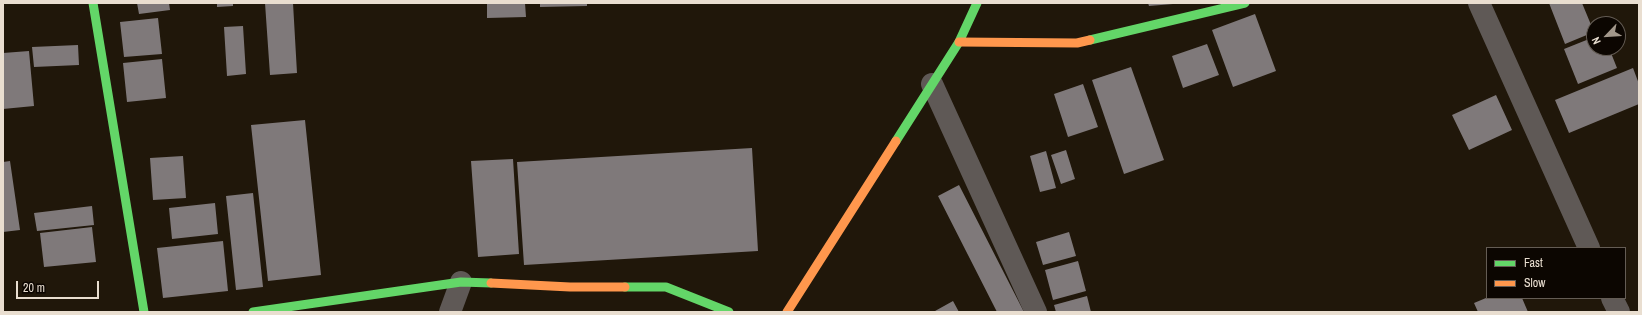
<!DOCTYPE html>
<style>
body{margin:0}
#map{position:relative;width:1642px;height:315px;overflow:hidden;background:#20170a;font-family:"Archivo Narrow",sans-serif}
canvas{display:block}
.frame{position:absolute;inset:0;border:4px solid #e9ded0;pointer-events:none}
.legend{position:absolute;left:1486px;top:247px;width:140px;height:52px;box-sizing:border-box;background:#0c0601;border:1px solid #645c54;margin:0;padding:5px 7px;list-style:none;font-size:12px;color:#e9ded0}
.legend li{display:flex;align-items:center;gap:8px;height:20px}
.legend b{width:20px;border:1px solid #645c54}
.north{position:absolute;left:1586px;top:16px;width:40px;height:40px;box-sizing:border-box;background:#0c0601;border:1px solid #645c54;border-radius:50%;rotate:245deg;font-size:11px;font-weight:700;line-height:16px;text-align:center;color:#e9ded0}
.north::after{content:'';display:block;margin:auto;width:14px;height:18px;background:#a3988b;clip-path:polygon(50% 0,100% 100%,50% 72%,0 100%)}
.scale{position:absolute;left:16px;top:281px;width:83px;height:18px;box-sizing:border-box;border:2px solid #e9ded0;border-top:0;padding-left:5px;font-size:12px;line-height:14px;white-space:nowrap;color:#e9ded0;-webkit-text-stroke:3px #0c0601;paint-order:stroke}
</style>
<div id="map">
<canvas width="1642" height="315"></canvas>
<div class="frame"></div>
<ul class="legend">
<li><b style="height:5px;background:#63d668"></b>Fast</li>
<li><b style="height:5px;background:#ff974d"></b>Slow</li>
</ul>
<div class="north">N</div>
<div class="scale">20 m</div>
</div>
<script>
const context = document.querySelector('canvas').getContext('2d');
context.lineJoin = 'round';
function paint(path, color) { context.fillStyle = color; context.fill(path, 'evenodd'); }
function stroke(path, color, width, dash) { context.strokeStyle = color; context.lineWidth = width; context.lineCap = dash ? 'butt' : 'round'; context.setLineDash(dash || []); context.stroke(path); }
paint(new Path2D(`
 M 137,3 L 169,3 L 170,10 L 139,14 Z
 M 217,3 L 233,3 L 233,6 L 217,7 Z
 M 265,3 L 293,3 L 297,73 L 270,75 Z
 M 487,3 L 525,3 L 526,17 L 487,18 Z
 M 540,3 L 587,3 L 587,6 L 540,7 Z
 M 1148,3 L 1173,3 L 1173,4 L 1149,6 Z
 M 1549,3 L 1582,3 L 1594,32 L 1565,44 Z
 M 1255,14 L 1276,71 L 1233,87 L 1212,30 Z
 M 158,18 L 162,54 L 124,57 L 120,22 Z
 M 243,26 L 246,74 L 227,76 L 224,27 Z
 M 1594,37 L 1594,48 L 1609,48 L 1617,68 L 1578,84 L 1564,49 Z
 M 1207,44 L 1219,75 L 1183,88 L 1172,56 Z
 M 78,45 L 79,65 L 34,67 L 32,47 Z
 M 29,51 L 34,106 L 3,109 L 3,53 Z
 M 162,59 L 166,98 L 127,102 L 123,63 Z
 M 1131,67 L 1164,160 L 1124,174 L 1092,80 Z
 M 1633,68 L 1639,84 L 1639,104 L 1569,133 L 1555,100 Z
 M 1083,84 L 1098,127 L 1068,137 L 1054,94 Z
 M 1496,95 L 1512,130 L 1469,150 L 1452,115 Z
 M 305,120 L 321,275 L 268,281 L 251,125 Z
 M 752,148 L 758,251 L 524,265 L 517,162 Z
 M 1066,150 L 1075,179 L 1061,184 L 1051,155 Z
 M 1046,151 L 1056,188 L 1040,192 L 1030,156 Z
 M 183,156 L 186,198 L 153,200 L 150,158 Z
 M 513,159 L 519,254 L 478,257 L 471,161 Z
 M 10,161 L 20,230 L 3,232 L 3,162 Z
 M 959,185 L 1024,312 L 997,312 L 938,196 Z
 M 253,193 L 263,287 L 236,290 L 226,196 Z
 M 215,203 L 218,234 L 172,239 L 169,208 Z
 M 92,206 L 94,225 L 37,231 L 34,213 Z
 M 92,227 L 96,262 L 44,267 L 40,233 Z
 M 1069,232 L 1076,256 L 1043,265 L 1036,242 Z
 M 223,241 L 228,291 L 163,298 L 157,248 Z
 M 1078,261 L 1086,291 L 1053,300 L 1045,270 Z
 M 1087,296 L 1091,312 L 1056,312 L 1054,305 Z
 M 1486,298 L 1522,298 L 1528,312 L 1478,312 L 1474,303 Z
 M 953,301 L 959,312 L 936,312 L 935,311 Z`), '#7f797a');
stroke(new Path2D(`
 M 1479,3 L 1589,248
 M 932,84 L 1036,312
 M 1612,298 L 1619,312
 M 450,312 L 461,282`), '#5f5956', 22);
stroke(new Path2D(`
 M 93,3 L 144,312
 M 1090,40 L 1245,3
 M 896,141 L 959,42 L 977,3
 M 625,287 L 666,287 L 729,312
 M 253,312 L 461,282 L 491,283`), '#63d668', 9);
stroke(new Path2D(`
 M 959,42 L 1077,43 L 1090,40
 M 491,283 L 570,287 L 625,287
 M 787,312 L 896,141`), '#ff974d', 9);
</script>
